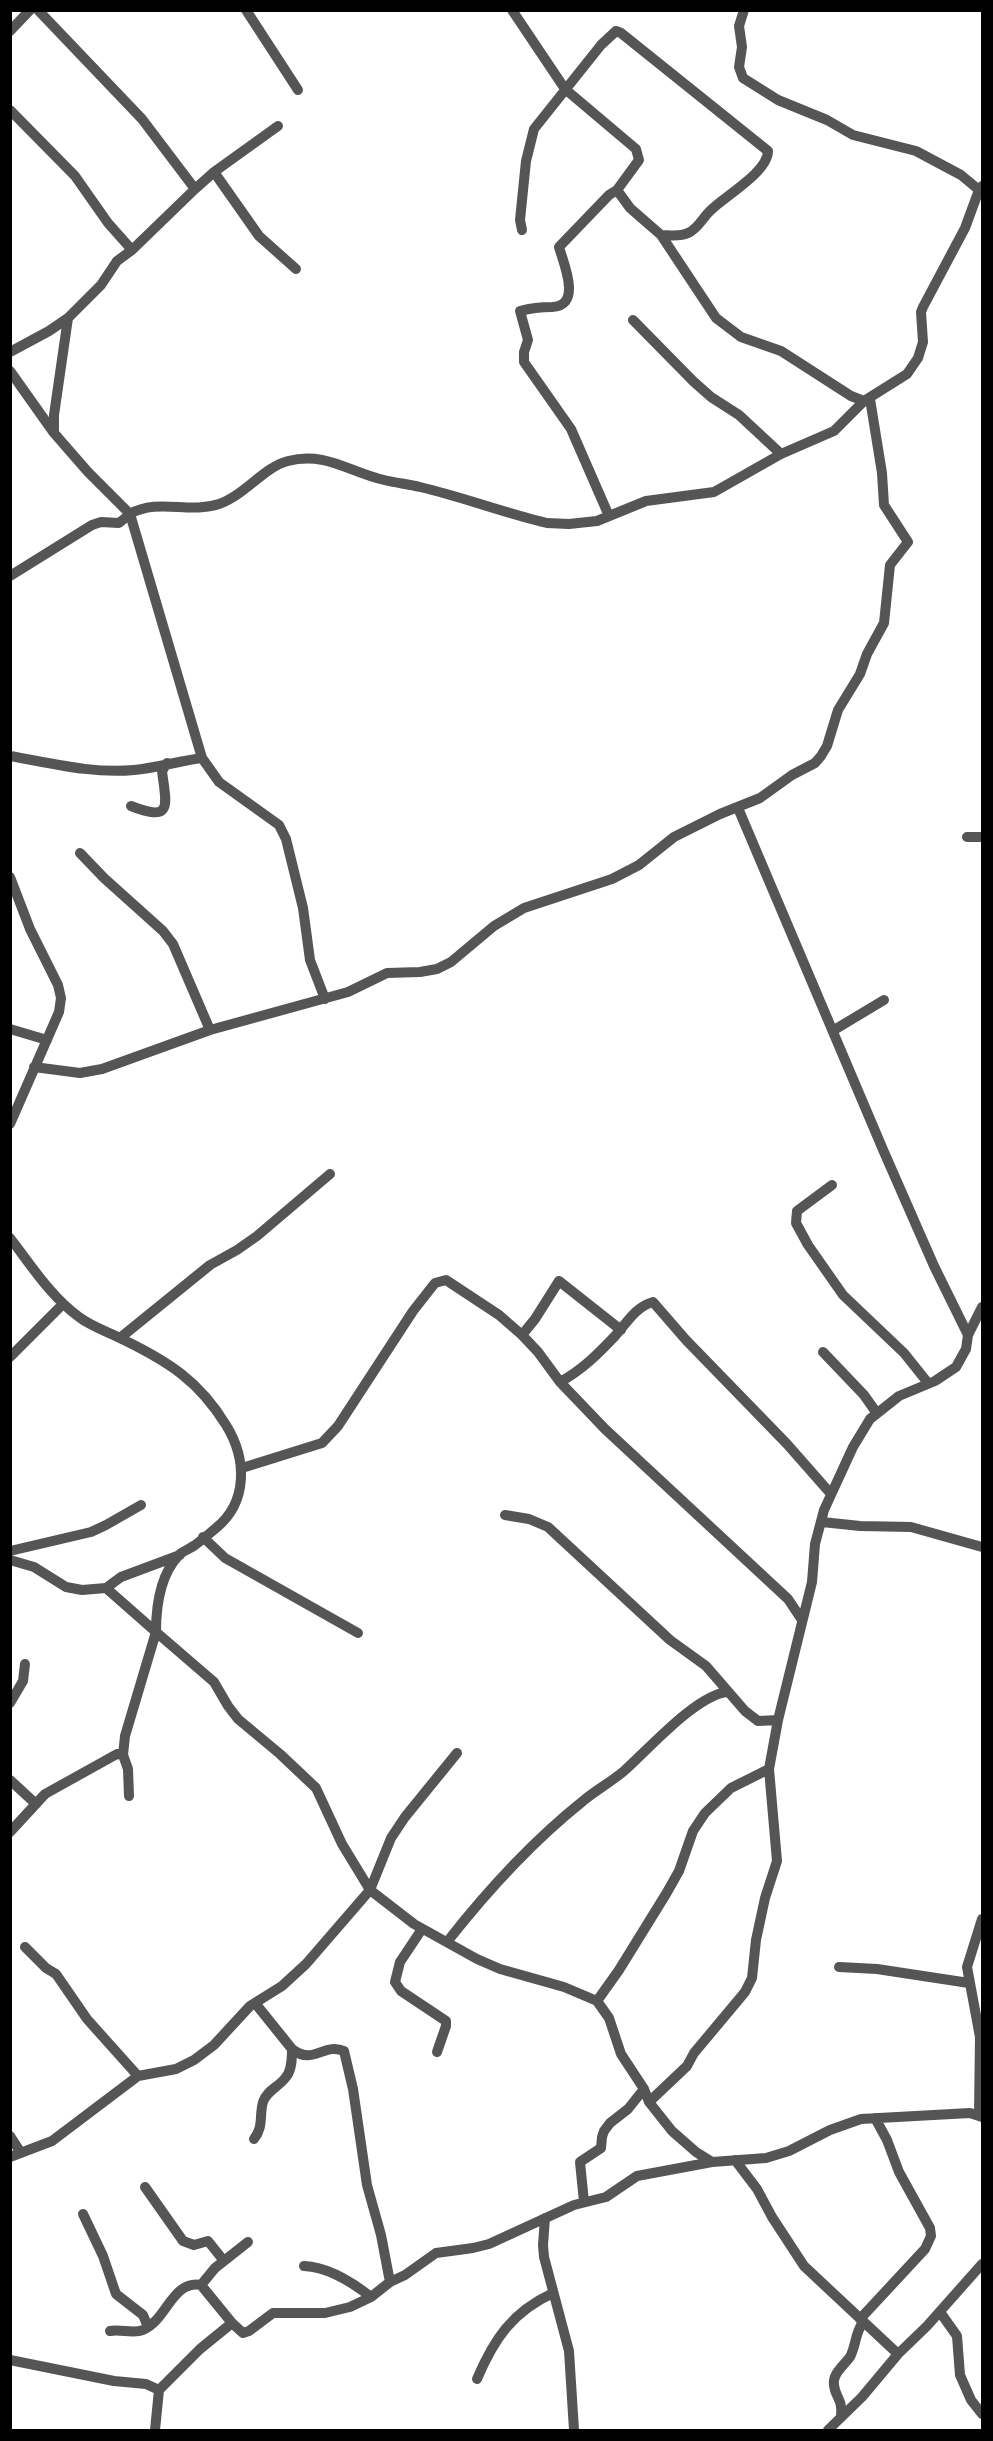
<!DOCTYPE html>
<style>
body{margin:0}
#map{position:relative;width:993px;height:2441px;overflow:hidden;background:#fff;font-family:Inter,sans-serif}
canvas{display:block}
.frame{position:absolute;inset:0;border:12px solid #000;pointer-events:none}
</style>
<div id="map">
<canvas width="993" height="2441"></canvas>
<div class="frame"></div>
</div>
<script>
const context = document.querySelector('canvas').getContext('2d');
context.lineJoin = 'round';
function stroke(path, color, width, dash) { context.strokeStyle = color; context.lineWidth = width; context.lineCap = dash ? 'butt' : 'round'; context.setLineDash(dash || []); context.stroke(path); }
stroke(new Path2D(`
 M 38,10 L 142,119 L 195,189
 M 246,10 L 298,90
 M 512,10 L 565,89 L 636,149 L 639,160 L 617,190 L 630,208 L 661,235 L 716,318 L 741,337 L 781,351 L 851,396 L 864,401
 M 744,10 L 739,26 L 742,47 L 739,67 L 743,78 L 778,100 L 827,120 L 853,135 L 916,151 L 961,175 L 979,190
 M 10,31 L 30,10
 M 10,110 L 75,176 L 108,223 L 132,250
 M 214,172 L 259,236 L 296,269
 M 522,230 L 520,220 L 526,161 L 534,129 L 601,45 L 616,31 L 621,33 L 768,151 C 768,172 725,196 711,210 C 703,217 698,229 688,233 C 680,237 669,235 661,235
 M 633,320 L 693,381 L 711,397 L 739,415 L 781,454
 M 10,352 L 49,331 L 68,318 L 101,285 L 117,261 L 132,250 L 195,189 L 214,172 L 278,126
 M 10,371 L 54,433 L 88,472 L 130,514 L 119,523 L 101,522 L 92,525 L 10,576
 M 54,433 L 54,415 L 68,318
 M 609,516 L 571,429 L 524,362 L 524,352 L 528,340 L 520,311 C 531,308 541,307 552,307 C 583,306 563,262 559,247 L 609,195 L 617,190
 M 10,756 C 51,763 92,774 134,770 C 156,768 179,761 202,758
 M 131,806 C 174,823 166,804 162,771 L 167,763
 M 967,837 L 982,837
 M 80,853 L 104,878 L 163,931 L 173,944 L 210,1030
 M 10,877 L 30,929 L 58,985 L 61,998 L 59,1012 L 10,1124
 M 325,999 L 310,960 L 303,908 L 286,839 L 279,825 L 219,782 L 202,758 L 130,514 C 158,498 189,514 219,504 C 245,495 264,467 288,461 C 325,451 349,472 384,480 C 396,483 408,484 420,487 C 463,497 504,513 547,523 L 569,524 L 597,521 L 646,501 L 714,492 L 781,454 L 834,431 L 864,401 L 907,374 L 918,358 L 923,342 L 921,312 L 923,307 L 965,228 L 979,190 L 982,186
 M 10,1029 L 47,1040
 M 834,1030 L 884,1000
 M 34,1067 L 80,1073 L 102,1069 L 210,1030 L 348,992 L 387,973 L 420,972 L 437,969 L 451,962 L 494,926 L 524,908 L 612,879 L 639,865 L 674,837 L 720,814 L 760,798 L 792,775 L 815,763 L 821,756 L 827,746 L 838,710 L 860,674 L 867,654 L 884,623 L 890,565 L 908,542 L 884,505 L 882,473 L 870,399
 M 832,1185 L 797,1211 L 796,1223 L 808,1245 L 843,1295 L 904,1353 L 928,1383
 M 10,1238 C 31,1265 51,1297 79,1317 C 92,1327 109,1332 124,1340 C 169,1362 199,1381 226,1425 C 247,1459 248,1502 216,1528 C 209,1534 202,1540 195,1545 C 190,1549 183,1551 179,1555 C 160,1575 156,1606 156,1632 L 214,1682 L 228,1706 L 238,1719 L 280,1754 L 316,1788 L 342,1844 L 370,1890 L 414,1924 L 477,1959 L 500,1969 L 564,1987 L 597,2001 L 609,2018 L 621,2054 L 644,2089 L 649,2102 L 672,2131 L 696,2152 L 712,2162 L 766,2158 L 789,2151 L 830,2130 L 861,2119 L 970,2113 L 982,2117
 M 522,1335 L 535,1319 L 559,1281 L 621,1330
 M 968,1335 L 982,1307
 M 120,1338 L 210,1265 L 237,1250 L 257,1236 L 330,1174
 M 823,1352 L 864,1395 L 876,1412
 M 10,1357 L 63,1304
 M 560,1382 C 582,1370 598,1354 615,1336 C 627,1323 635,1307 653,1302 L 686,1340 L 787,1444 L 831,1494
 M 242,1468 L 322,1443 L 338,1426 L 413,1311 L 435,1283 L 446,1280 L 499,1315 L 522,1335 L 538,1352 L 560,1382 L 605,1429 L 788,1599 L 802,1620
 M 505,1515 L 529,1519 L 548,1527 L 670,1640 L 706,1666 L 745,1711 L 758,1721 L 778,1720
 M 822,1522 L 860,1526 L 911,1527 L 982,1547
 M 203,1537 L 225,1558 L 358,1633
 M 10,1551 L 91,1532 L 106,1525 L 141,1505
 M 10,1560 L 34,1567 L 66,1587 L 82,1590 L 106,1588 L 121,1577 L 180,1555
 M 106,1588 L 156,1632 L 125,1736 L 123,1755
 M 10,1703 L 23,1681 L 25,1664
 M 10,1780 L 36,1804
 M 10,1832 L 45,1794 L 117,1754 L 123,1755 L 128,1769 L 129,1796
 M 422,1929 L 400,1962 L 395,1982 L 401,1991 L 446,2021 L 446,2026 L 437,2052
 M 447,1942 C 487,1891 533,1841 583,1801 C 596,1790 611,1782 624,1771 C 648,1750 697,1694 728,1692
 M 25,1947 L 46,1968 L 56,1974 L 87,2019 L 138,2076
 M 839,1967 L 877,1969 L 969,1983
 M 597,2001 L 619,1970 L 666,1894 L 679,1871 L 693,1831 L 705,1813 L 731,1788 L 769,1769
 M 255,2003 L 292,2049 C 313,2066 324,2042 344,2051 L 353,2089 L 367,2185 L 381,2235 L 390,2282
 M 649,2102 L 687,2066 L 694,2053 L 745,1992 L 752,1978 L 756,1940 L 765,1898 L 777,1861 L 769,1769 L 778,1720 L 812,1582 L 815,1544 L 824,1510 L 853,1447 L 870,1419 L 899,1396 L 935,1381 L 956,1367 L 966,1349 L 968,1335 L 934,1266 L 884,1152 L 738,808
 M 979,2114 L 980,2037 L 967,1967 L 982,1919
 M 10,2136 L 21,2153
 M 254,2139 C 264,2126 259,2116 263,2102 C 267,2090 279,2087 286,2077 C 292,2070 292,2058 292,2049
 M 10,2157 L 52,2141 L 138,2076 L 176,2069 L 194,2060 L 214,2045 L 250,2006 L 282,1986 L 306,1964 L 370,1890 L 391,1838 L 405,1817 L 457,1753
 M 735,2160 L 757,2189 L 772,2217 L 804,2266 L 898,2354
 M 145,2187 L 183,2241 L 194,2245 L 208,2241 L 224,2261
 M 584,2202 L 580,2162 L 601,2148 L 602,2137 L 604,2131 L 610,2123 L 628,2109 L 644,2089
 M 83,2214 L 103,2256 L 116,2294 L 143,2315 L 148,2327
 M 545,2218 L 543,2245 L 544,2257 L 569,2351 L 574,2430
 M 304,2266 C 329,2267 352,2282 371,2297
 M 201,2285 L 215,2268 L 248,2242
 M 940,2312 L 957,2336 L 960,2375 L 971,2400 L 982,2414
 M 860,2319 L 925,2249 L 931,2236 L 930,2228 L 899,2172 L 887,2140 L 875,2118
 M 110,2331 C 120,2329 134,2334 143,2330 C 167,2320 172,2280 201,2285 L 232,2323
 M 10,2360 L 114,2381 L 146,2384 L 159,2390
 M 477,2379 C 494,2339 512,2312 553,2293
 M 841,2416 C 843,2399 835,2397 834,2385 C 832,2374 844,2365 850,2357 C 856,2346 855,2333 863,2322
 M 155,2430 L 159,2390 L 200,2349 L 232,2323 L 243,2333 L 249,2331 L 273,2313 L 325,2313 L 350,2307 L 371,2297 L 390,2282 L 405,2275 L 436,2253 L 473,2248 L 489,2244 L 574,2205 L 606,2197 L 637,2176 L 712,2162
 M 828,2430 L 862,2397 L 898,2354 L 927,2326 L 982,2264`), '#555', 10);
</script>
